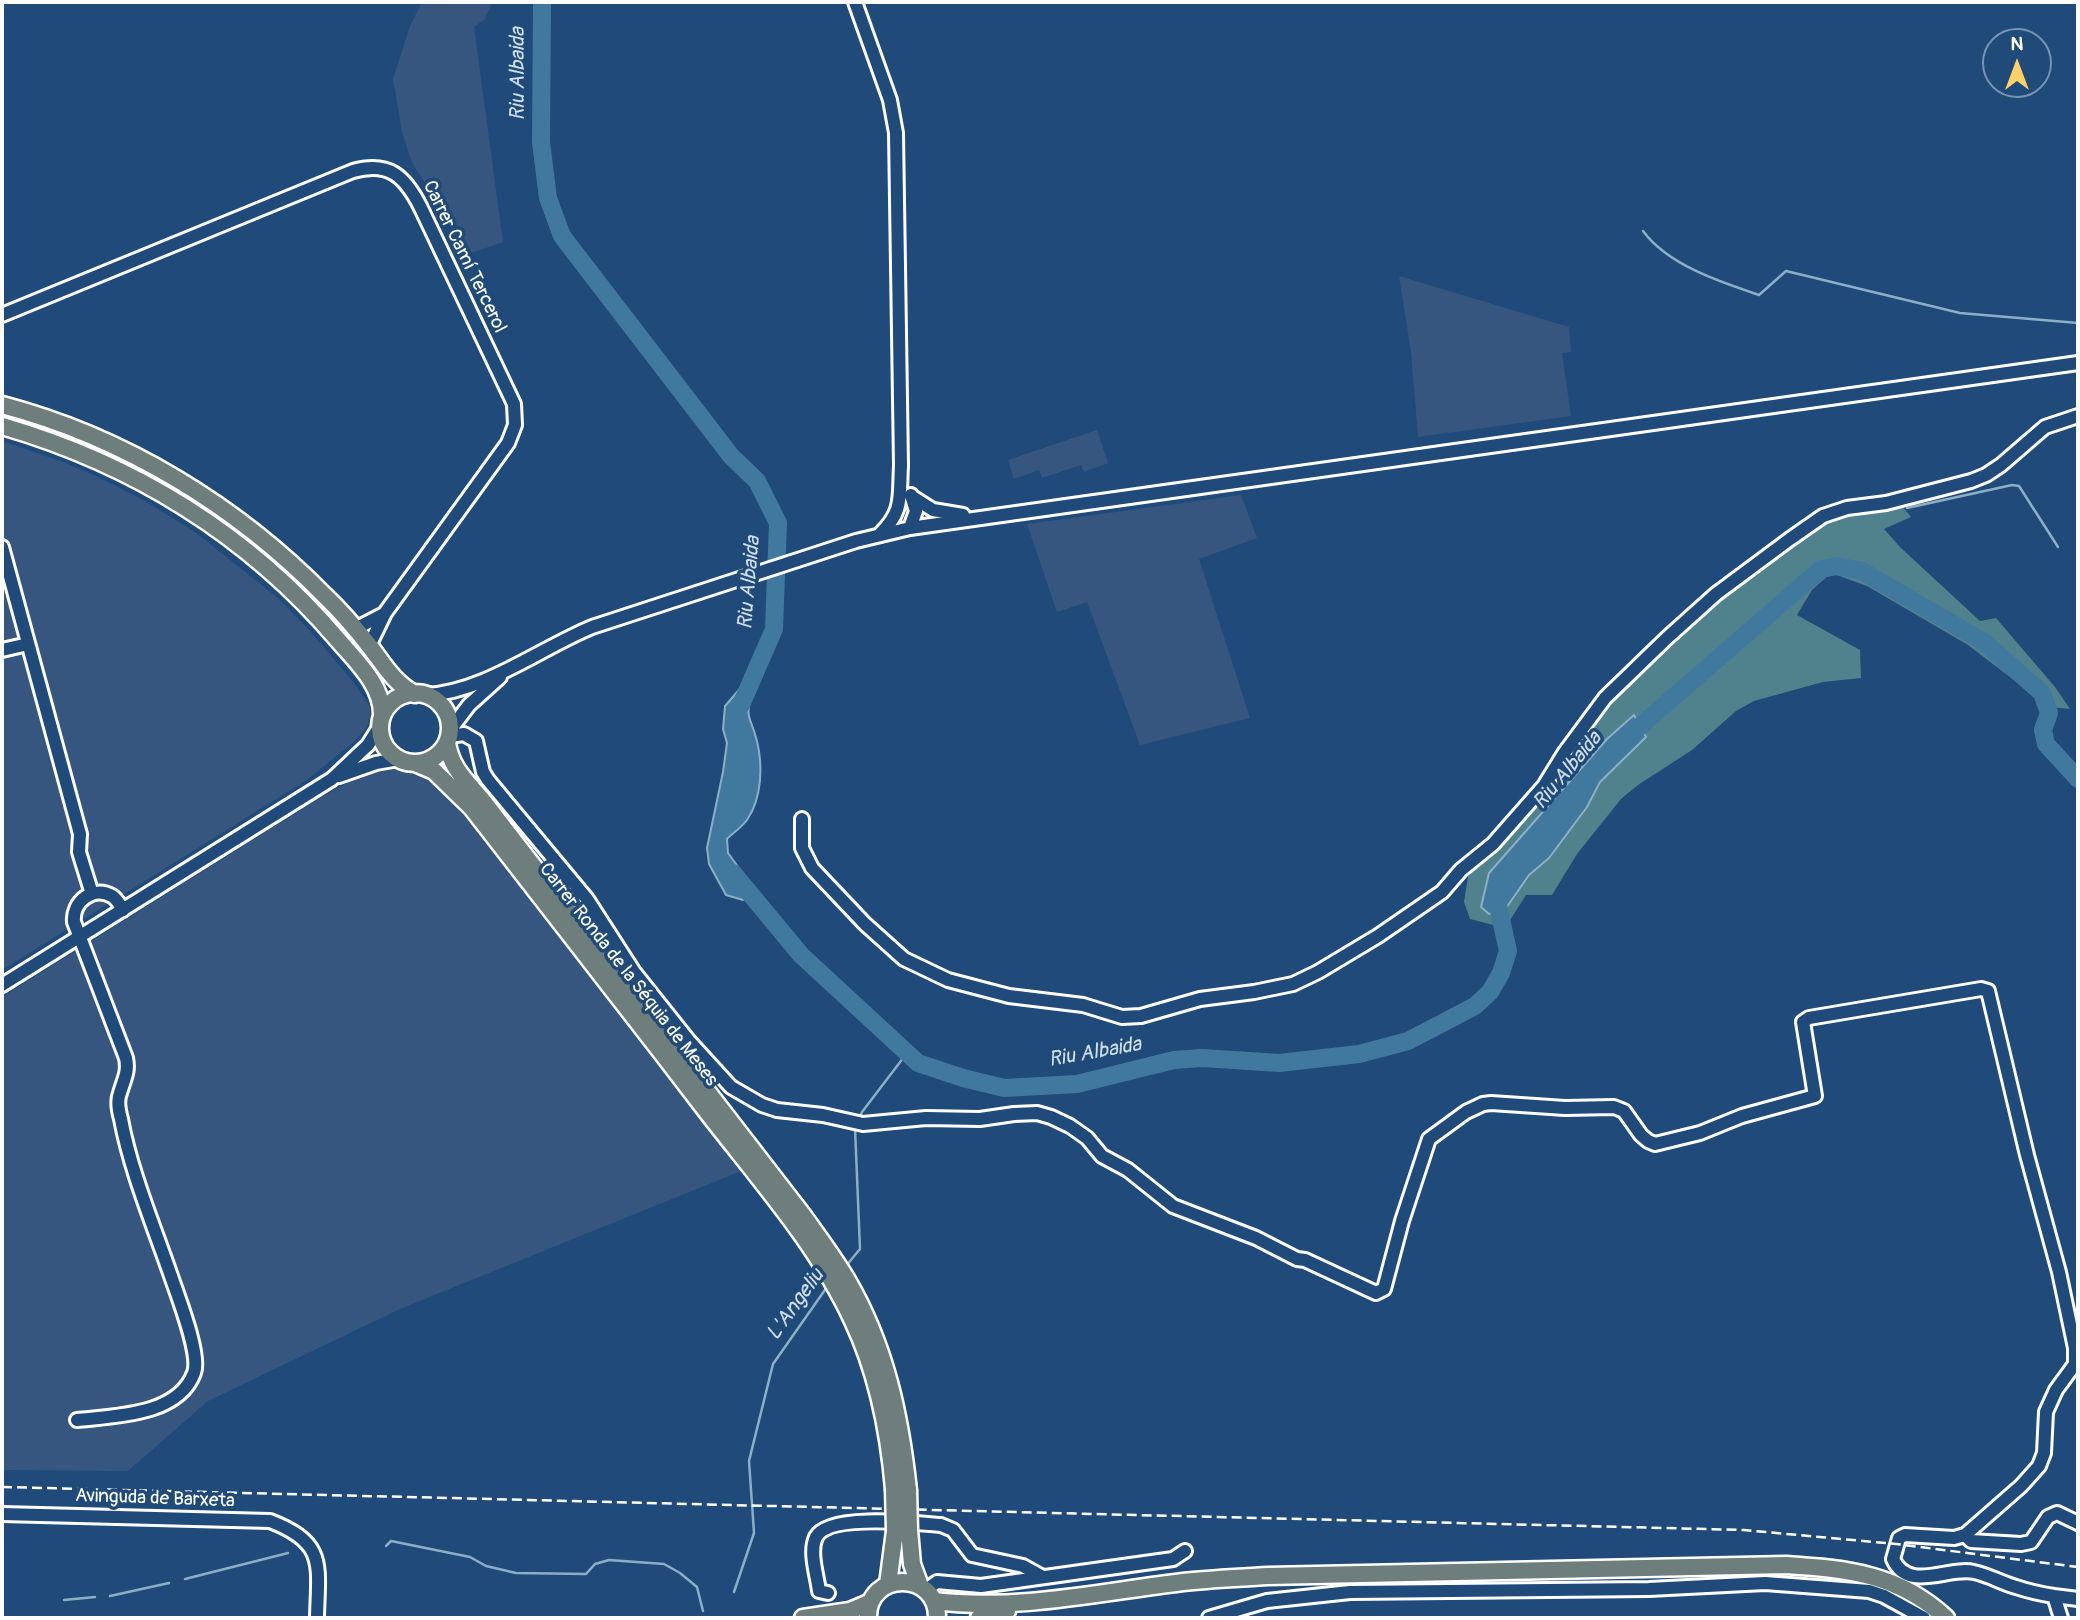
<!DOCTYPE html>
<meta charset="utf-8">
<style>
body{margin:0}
#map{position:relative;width:2080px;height:1620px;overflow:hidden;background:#1f4a7a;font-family:Pangolin,sans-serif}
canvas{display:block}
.frame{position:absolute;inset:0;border:4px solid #fff;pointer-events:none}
.north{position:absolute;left:1982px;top:28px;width:70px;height:70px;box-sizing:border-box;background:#1f4a7a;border:2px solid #7992af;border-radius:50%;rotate:0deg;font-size:19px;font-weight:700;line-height:28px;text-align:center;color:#fff}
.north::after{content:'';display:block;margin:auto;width:24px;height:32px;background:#ffd166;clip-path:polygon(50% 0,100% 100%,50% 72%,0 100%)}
</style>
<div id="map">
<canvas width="2080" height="1620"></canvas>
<div class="frame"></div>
<div class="north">N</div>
</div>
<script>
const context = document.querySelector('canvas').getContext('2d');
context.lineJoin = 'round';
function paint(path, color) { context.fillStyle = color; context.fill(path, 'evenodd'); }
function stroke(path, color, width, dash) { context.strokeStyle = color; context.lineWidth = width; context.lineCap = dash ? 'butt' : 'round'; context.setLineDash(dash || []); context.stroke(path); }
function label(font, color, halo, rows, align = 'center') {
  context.font = font + ' Pangolin,sans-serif'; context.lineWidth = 7; context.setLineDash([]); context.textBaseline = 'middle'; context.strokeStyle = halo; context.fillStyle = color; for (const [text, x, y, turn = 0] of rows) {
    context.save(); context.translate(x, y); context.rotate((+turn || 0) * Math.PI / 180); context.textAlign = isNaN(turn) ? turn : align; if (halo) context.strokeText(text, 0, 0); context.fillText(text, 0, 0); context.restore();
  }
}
paint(new Path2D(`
 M 422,2 L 492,2 L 485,19 L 474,27 L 503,242 L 471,253 L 451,214 L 429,189 L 412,163 L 402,132 L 393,79 L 410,26 Z
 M 1399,276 L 1569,327 L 1571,352 L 1562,353 L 1571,416 L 1418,437 L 1411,352 Z
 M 1097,430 L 1108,463 L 1084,472 L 1081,465 L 1042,478 L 1039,470 L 1014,479 L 1008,460 Z
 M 2,441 L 66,463 L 100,478 L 145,501 L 195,532 L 278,598 L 310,631 L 354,683 L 370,707 L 370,715 L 367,727 L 355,741 L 307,780 L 2,970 Z
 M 1241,495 L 1257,538 L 1199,559 L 1250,718 L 1140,745 L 1087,602 L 1057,612 L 1027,524 Z
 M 390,768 L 428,779 L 450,799 L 646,1026 L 751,1167 L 400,1309 L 208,1401 L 128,1471 L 2,1470 L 2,997 L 323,796 L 366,773 Z`), '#365680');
paint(new Path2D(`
 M 1900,504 L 1911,517 L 1884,529 L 1901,548 L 1980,621 L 1996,618 L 2055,687 L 2070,709 L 2041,706 L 2031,693 L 1968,645 L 1867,586 L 1831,573 L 1812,590 L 1797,615 L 1860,650 L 1861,678 L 1823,682 L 1754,701 L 1736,711 L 1692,750 L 1638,785 L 1621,799 L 1577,854 L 1552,895 L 1526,895 L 1505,928 L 1470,919 L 1464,902 L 1469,871 L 1598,713 L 1637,673 L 1676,642 L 1692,621 L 1756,569 L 1765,567 L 1826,521 L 1844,514 Z`), '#50828d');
const water = new Path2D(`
 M 744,684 L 753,689 C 744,721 750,713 757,741 C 763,766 762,798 747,820 C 742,827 733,833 727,839 L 728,853 L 752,886 L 743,900 L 726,895 L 709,864 L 707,848 L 723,772 L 727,743 L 723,729 L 725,706 Z
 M 1634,715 L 1646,737 L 1600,782 L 1587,807 L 1549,858 L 1529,875 L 1504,911 L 1489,914 L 1481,907 L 1489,873 L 1607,739 Z`);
paint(water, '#41799e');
stroke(water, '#8dafc5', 2);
stroke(new Path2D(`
 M 1643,231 C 1668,265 1720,282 1759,295 L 1786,271 L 1960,313 L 2078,323
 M 1907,508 L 2012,485 L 2019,486 L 2058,547
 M 859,1118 L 862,1112 L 907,1053
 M 846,1266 L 860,1249 L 855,1128
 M 386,1546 L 391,1541 L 470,1557 L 486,1566 L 516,1573 L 586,1574 L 595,1564 L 609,1560 L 664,1564 L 680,1573 L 697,1587 L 703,1611
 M 185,1579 L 288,1553
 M 734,1592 L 754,1533 L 749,1461 L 773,1364 L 827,1287
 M 110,1596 L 169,1583
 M 64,1600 L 95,1597`), '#8dafc5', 2.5);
stroke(new Path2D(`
 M 542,2 L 541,142 L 548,198 L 562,236 L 731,456 L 757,481 L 778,523 L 774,629 L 741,705
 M 1623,741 L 1821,569 L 1837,566 L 1862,571 L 1984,642 L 2042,693 L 2049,713 L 2043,730 L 2046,744 L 2078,779
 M 733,873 L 801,955 L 918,1063 L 963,1078 L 1004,1088 L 1077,1084 L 1174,1060 L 1202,1058 L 1279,1063 L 1359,1054 L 1408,1041 L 1475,1006 L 1490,992 L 1501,973 L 1508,951 L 1497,901 L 1500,892`), '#41799e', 18);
const minor = new Path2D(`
 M 855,2 L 890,100 L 896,133 L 901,466 C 899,497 904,511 880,534
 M 2,315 L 353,171 C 389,161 405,176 421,208 L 514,404 L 515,425 L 508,443 L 385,613 L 369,646
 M 911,496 L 933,510 L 963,515
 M 910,528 L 916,511 L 911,495
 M 2,547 L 80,834 L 79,852 L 92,894
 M 355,629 L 384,614
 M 2,650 L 28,644
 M 426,695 C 484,692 539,649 592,627 L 856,541 L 910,528 L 2078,363
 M 450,730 L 469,705 L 500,677
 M 449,736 L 464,734 L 476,741 L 483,772 L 488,780 L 587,899 L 634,972 L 689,1041 L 731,1087 L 762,1105 L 777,1110 L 823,1115 L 863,1124 L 926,1118 L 980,1119 L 1014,1114 L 1037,1113 L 1051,1117 L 1070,1126 L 1087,1138 L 1102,1156 L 1128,1170 L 1173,1206 L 1256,1238 L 1297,1259 L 1305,1260 L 1376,1293 L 1384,1289 L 1402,1221 L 1429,1139 L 1466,1112 L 1483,1104 L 1491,1103 L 1565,1108 L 1614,1107 L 1624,1111 L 1641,1135 L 1648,1141 L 1655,1144 L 1700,1133 L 1742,1116 L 1815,1096 L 1803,1022 L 1809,1018 L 1981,989 L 1988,991 L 2027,1155 L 2059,1272 L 2075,1348 L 2075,1364 L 2056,1390 L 2046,1412 L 2044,1453 L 2039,1466 L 2021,1486 L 1965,1535 L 1954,1538 L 1905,1535 L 1899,1538 L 1893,1559 C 1908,1593 1949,1566 1974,1572 C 1988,1575 2002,1583 2016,1587 C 2028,1591 2041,1594 2054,1596 L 2061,1618
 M 339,776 L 376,763 L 399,759
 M 802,819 L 802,848 L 812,868 L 865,924 L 904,959 L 948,980 L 1009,996 L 1083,1005 L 1122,1017 L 1141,1016 L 1200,999 L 1254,992 L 1293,984 L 1318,972 L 1378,936 L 1442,892 L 1461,870 L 1493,844 L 1544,786 L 1565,752 L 1605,698 L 1667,638 L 1716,594 L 1790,539 L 1823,516 L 1847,508 L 1886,503 L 1971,481 L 1986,475 L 2001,465 L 2045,427 L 2078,416
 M 2,985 L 332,779 L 368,745 L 380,726
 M 77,1420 C 114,1416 178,1416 194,1373 C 201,1355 178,1297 171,1276 C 154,1227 130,1169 121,1119 C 119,1112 117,1100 120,1093 C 124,1079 129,1072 126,1058 L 74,922 C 72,902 93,885 112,896 C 117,899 120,905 123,910
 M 2,1514 L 270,1521 C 327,1543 318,1565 317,1618
 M 1965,1535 L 1971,1541 L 2021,1544 L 2031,1542 L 2048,1517 L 2057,1513 L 2078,1523
 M 926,1590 L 937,1582 L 981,1586 L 1173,1559 L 1185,1551
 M 828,1593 L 819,1591 C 817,1575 809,1552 816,1537 C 829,1513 916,1523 941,1525 L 953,1530 L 972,1555 L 1023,1566 L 1041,1576
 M 2054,1596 L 2078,1599
 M 1209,1618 L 1267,1601 L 1350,1592 L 1649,1589 L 1765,1583 L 1869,1591 L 1884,1596 L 1924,1618`);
const major = new Path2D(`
 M 2,405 C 124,437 237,506 325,596 C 342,612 357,630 371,648 C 384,665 395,684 415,694
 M 2,426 C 133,464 249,535 338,640 C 357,662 383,686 382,716
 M380 728a35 35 0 1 1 70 0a35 35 0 1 1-70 0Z
 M 447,742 C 450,767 466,781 482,800 L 804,1217 C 819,1238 834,1258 847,1280 C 885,1345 900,1415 908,1490
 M 415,763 L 434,771 L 472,808 C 551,910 630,1011 708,1113 C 759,1179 818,1245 853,1321 C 878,1374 889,1431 894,1489
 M 909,1530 L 912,1564 L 920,1586
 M 888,1584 L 895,1531
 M 934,1601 C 1018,1611 1100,1592 1183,1582 C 1211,1579 1240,1578 1268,1576 L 1786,1565 C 1848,1569 1899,1574 1946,1618
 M 803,1618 L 850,1611 L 871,1602
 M 868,1618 C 867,1570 938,1570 937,1618
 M 979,1618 L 1007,1611`);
stroke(minor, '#fff', 18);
stroke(major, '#fff', 21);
stroke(minor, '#1f4a7a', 12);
stroke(major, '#6d7e7c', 16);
stroke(new Path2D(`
 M 2,1487 L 1744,1530 L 1896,1544 L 2078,1567`), '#fff', 2.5, [10, 5]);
const majorBridge = new Path2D(`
 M 894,1489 L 895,1531
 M 908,1490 L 909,1530`);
stroke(majorBridge, '#fff', 21, []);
stroke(majorBridge, '#6d7e7c', 16);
label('19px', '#fff', '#1f4a7a', [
 ["Carrer Camí Tercerol",464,257,64],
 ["Carrer Ronda de la Séquia de Meses",628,975,52],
 ["Avinguda de Barxeta",155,1499,2]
]);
label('italic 21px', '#d0dee7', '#1f4a7a', [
 ["Riu Albaida",519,74,-90],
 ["Riu Albaida",750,583,-85],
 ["Riu Albaida",1568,771,-50],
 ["Riu Albaida",1095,1053,-10],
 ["L'Angeliu",796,1305,-54]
]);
</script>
